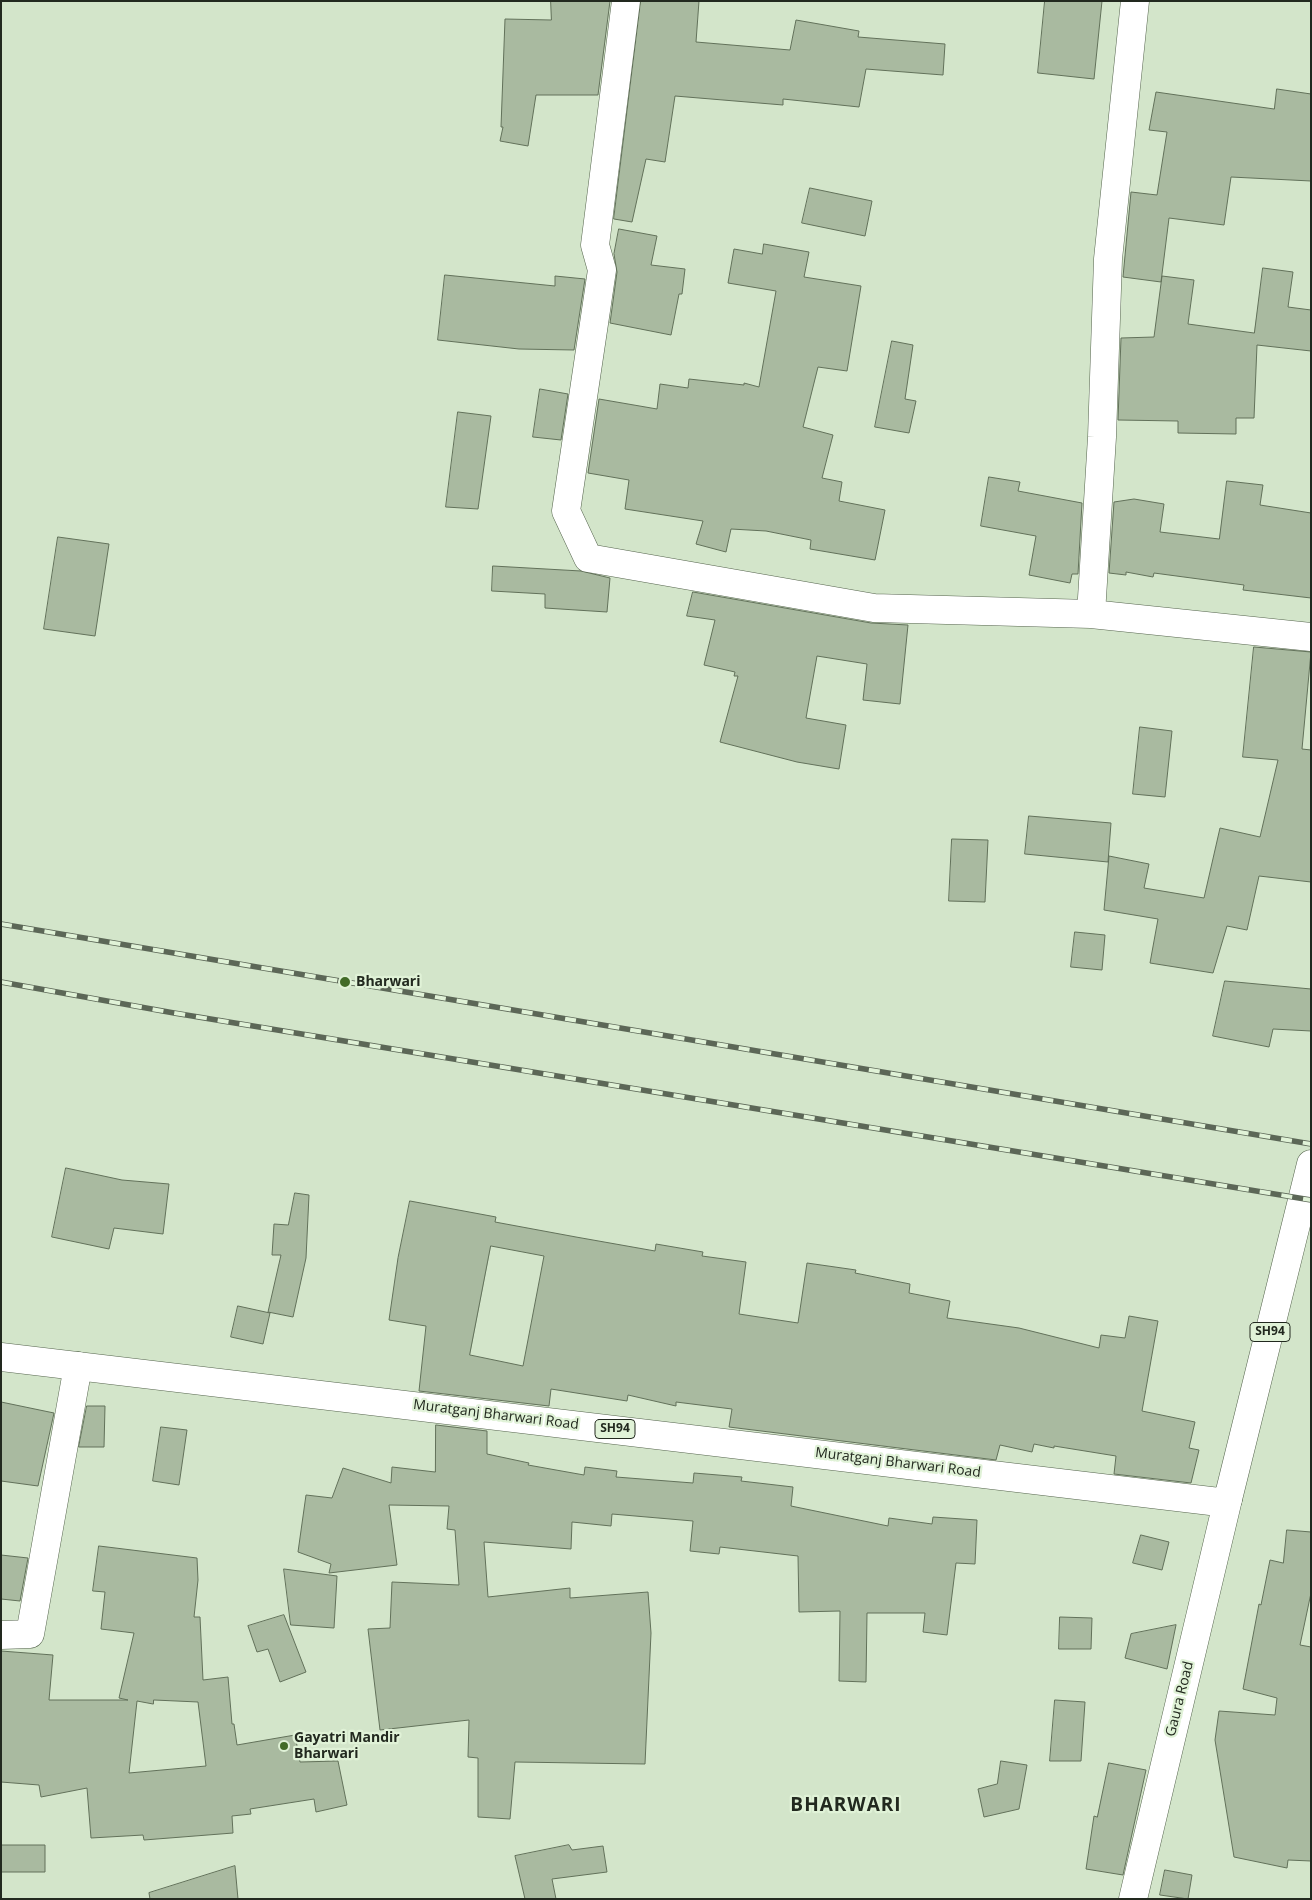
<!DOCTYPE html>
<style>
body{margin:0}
#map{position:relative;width:1312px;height:1900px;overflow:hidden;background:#d3e5ca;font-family:"Open Sans",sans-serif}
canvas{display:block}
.frame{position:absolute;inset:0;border:2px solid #22291f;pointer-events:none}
</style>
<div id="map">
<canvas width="1312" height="1900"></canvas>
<div class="frame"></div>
</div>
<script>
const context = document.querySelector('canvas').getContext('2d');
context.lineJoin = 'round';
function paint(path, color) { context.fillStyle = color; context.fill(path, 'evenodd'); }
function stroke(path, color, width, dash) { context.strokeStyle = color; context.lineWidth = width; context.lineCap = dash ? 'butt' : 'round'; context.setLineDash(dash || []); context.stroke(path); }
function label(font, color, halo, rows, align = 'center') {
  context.font = font + ' "Open Sans",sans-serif'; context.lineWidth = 4.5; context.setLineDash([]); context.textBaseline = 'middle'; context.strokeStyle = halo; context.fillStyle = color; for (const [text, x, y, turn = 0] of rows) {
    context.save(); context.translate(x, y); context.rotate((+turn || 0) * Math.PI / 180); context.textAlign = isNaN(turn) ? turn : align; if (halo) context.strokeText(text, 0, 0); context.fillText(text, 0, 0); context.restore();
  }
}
const building = new Path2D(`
 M 551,1 L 610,1 L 598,95 L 536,95 L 528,146 L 500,141 L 503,127 L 501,127 L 505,19 L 551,20 Z
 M 641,1 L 699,1 L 696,42 L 790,50 L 796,20 L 859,31 L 858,37 L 945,44 L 943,75 L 866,69 L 859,107 L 783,99 L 783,105 L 675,96 L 665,162 L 646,159 L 632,222 L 614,219 Z
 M 1045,1 L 1102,1 L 1094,79 L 1038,73 Z
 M 1277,89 L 1311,94 L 1311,181 L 1231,177 L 1224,225 L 1169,218 L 1161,282 L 1123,277 L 1131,192 L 1157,195 L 1167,132 L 1149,130 L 1156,92 L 1274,109 Z
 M 810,188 L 872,201 L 865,236 L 802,223 Z
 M 619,229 L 657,236 L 651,265 L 685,269 L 682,294 L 679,294 L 671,335 L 610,323 L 617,272 L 614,254 Z
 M 764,244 L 809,252 L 804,277 L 861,286 L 847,371 L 818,367 L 803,427 L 833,435 L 822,478 L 842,482 L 839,501 L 885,510 L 875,560 L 810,549 L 811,540 L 766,531 L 731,529 L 726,552 L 696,544 L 703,521 L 625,509 L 629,480 L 588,473 L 599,399 L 657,409 L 660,384 L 688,388 L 689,379 L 744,385 L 744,383 L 759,387 L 776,291 L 728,283 L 734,249 L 762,254 Z
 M 1263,268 L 1293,272 L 1288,307 L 1311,310 L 1311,351 L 1257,345 L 1254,418 L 1236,418 L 1236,434 L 1178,433 L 1178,421 L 1118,420 L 1121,338 L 1154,337 L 1162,276 L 1194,280 L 1188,324 L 1254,333 Z
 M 445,275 L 555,286 L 555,276 L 585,279 L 574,350 L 519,349 L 438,340 Z
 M 892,341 L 913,345 L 905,399 L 916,401 L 909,433 L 875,427 Z
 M 540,389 L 568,394 L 561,440 L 533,437 Z
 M 458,412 L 491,416 L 478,509 L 446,507 Z
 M 989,477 L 1020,482 L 1018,491 L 1082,503 L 1078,574 L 1072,574 L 1070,583 L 1029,575 L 1036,536 L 981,526 Z
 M 1227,481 L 1263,485 L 1260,505 L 1311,513 L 1311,598 L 1243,590 L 1244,585 L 1154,573 L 1153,577 L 1126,572 L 1126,575 L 1109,573 L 1114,502 L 1134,499 L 1164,504 L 1160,532 L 1219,539 Z
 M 58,537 L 109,544 L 95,636 L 44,629 Z
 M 493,566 L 581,571 L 610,578 L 607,612 L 545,608 L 545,594 L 492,591 Z
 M 693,592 L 871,623 L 908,625 L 900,704 L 863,700 L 867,664 L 817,656 L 806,718 L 846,725 L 839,769 L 797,762 L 720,742 L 738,676 L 734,676 L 735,672 L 704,665 L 715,620 L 687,616 Z
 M 1254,647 L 1311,652 L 1302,749 L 1311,750 L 1311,882 L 1259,876 L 1247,930 L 1227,926 L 1213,973 L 1150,963 L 1158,919 L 1104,910 L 1109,856 L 1149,864 L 1144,888 L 1204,898 L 1220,828 L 1260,837 L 1278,760 L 1243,757 Z
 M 1140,727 L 1172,731 L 1165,797 L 1133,794 Z
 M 1029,816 L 1111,823 L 1108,862 L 1025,854 Z
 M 952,839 L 988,840 L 985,902 L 949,901 Z
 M 1075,932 L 1105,935 L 1102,970 L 1071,967 Z
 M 1225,981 L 1311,989 L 1311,1031 L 1273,1029 L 1269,1047 L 1213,1036 Z
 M 66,1168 L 122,1180 L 169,1184 L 163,1234 L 114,1228 L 109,1249 L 52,1237 Z
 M 295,1193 L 309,1195 L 306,1258 L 293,1317 L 268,1312 L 281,1255 L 272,1255 L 274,1224 L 288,1225 Z
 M 410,1201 L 496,1217 L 495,1222 L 576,1237 L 655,1251 L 656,1244 L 703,1252 L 702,1256 L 746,1262 L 739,1314 L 798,1323 L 807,1263 L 856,1270 L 855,1273 L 910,1284 L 909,1293 L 950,1301 L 947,1318 L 1019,1328 L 1099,1348 L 1101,1335 L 1125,1338 L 1129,1316 L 1158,1321 L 1142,1411 L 1195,1422 L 1189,1448 L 1199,1450 L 1191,1483 L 1114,1474 L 1116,1456 L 1054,1446 L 1054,1448 L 1034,1444 L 1032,1452 L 1000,1445 L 996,1460 L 729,1427 L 732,1409 L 676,1402 L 676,1406 L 628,1395 L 627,1401 L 551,1389 L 549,1406 L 419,1391 L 426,1326 L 389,1320 L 398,1258 ZM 491,1246 L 544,1256 L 523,1366 L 470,1355 Z
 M 238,1306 L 270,1313 L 263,1344 L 231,1337 Z
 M 1,1402 L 54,1413 L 38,1486 L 1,1481 Z
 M 87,1406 L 105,1406 L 104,1447 L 79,1447 Z
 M 436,1425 L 487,1431 L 487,1454 L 529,1463 L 528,1465 L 584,1475 L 585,1467 L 617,1471 L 616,1477 L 693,1483 L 694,1473 L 742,1477 L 741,1481 L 793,1487 L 791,1506 L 888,1526 L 889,1518 L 932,1524 L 933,1517 L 977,1520 L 975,1564 L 956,1563 L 947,1635 L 923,1632 L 925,1613 L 867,1613 L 866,1682 L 839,1681 L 840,1611 L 799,1612 L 798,1556 L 720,1547 L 719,1554 L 690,1551 L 693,1521 L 612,1514 L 611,1526 L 572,1522 L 571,1549 L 484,1542 L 488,1597 L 570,1588 L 570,1598 L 648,1592 L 651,1633 L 645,1764 L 515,1762 L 510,1819 L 478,1817 L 478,1758 L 468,1757 L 469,1720 L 380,1730 L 368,1629 L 390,1628 L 392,1582 L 459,1585 L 455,1530 L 447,1529 L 449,1506 L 389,1505 L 397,1565 L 329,1573 L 331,1564 L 298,1552 L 306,1495 L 332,1498 L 343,1468 L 391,1483 L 392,1467 L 435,1472 Z
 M 161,1427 L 187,1430 L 179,1485 L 153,1481 Z
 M 1287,1530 L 1311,1532 L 1311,1593 L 1300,1645 L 1311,1647 L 1311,1861 L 1288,1860 L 1287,1868 L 1234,1857 L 1215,1740 L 1219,1711 L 1275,1715 L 1277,1698 L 1243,1689 L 1259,1604 L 1261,1605 L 1270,1560 L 1283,1563 Z
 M 1141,1535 L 1169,1542 L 1162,1570 L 1133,1563 Z
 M 99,1546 L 197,1558 L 198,1580 L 194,1617 L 200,1617 L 203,1680 L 228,1677 L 232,1724 L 234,1724 L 237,1745 L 295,1735 L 300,1762 L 338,1761 L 347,1805 L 316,1812 L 314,1799 L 250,1809 L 251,1814 L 232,1816 L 233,1833 L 144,1840 L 143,1835 L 91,1838 L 87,1788 L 41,1797 L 39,1785 L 1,1782 L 1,1651 L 53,1655 L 49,1700 L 128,1700 L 119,1698 L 134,1633 L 101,1629 L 105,1592 L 93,1591 ZM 154,1700 L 198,1702 L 206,1766 L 129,1773 L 137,1701 L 153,1704 Z
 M 1,1555 L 28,1558 L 20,1601 L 1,1599 Z
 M 284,1569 L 337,1576 L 334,1628 L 291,1625 Z
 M 284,1615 L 306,1672 L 280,1682 L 268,1649 L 257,1652 L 248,1626 Z
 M 1060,1617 L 1092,1618 L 1091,1649 L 1059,1649 Z
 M 1176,1625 L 1167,1669 L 1125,1658 L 1131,1634 Z
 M 1055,1700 L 1085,1702 L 1081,1761 L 1050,1761 Z
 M 1001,1761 L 1027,1765 L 1019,1809 L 984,1817 L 978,1789 L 997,1784 Z
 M 1109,1763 L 1146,1770 L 1123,1875 L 1086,1869 L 1094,1816 L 1097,1817 Z
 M 1,1845 L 45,1845 L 45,1872 L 1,1872 Z
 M 569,1845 L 572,1850 L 603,1846 L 607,1872 L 552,1879 L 556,1899 L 525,1899 L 515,1856 Z
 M 235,1866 L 238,1899 L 150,1899 L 149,1893 Z
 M 1165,1870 L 1192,1875 L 1188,1899 L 1160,1895 Z`);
paint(building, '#a9baa0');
stroke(building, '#62715a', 1);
const minor = new Path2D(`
 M 626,1 L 595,245 L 602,270 L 566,511 L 588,558 L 874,608 L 1091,614 L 1311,637
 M 1091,614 L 1102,437 L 1108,259 L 1135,1
 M 1,1635 L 30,1634 L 78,1366`);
const tertiary = new Path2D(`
 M 1133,1899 L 1228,1499`);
const primary = new Path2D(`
 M 1,1357 L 1219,1502 L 1228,1499 L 1311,1164`);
stroke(minor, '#56654e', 29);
stroke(tertiary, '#56654e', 29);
stroke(primary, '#56654e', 29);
stroke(minor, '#fff', 28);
stroke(tertiary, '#fff', 28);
stroke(primary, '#fff', 28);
const rail = new Path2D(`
 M 1,924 L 1311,1144
 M 1,982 L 174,1013 L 1311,1200`);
stroke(rail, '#5c6757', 5.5);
stroke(rail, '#e0f2d7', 4, [11]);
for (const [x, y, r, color] of [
 [345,982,6,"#426b27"],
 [284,1746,5,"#426b27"]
]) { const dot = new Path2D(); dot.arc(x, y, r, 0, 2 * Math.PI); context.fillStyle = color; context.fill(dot); stroke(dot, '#e0f2d7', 2); }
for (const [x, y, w] of [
 [1270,1332,40],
 [615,1429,40]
]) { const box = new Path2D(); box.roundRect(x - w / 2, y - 9.5, w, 19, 4); context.fillStyle = '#e0f2d7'; context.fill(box); stroke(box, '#22291f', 1); }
label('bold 12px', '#22291f', null, [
 ["SH94",1270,1332],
 ["SH94",615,1429]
]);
label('bold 14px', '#22291f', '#e0f2d7', [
 ["Bharwari",356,982],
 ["Gayatri Mandir",294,1738],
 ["Bharwari",294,1754]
], 'left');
label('14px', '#22291f', '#e0f2d7', [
 ["Muratganj Bharwari Road",496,1415,7],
 ["Muratganj Bharwari Road",898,1463,7],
 ["Gaura Road",1180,1699,-76]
]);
context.letterSpacing = '1px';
label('bold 19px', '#22291f', '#e0f2d7', [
 ["BHARWARI",846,1806]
]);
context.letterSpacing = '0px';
</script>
